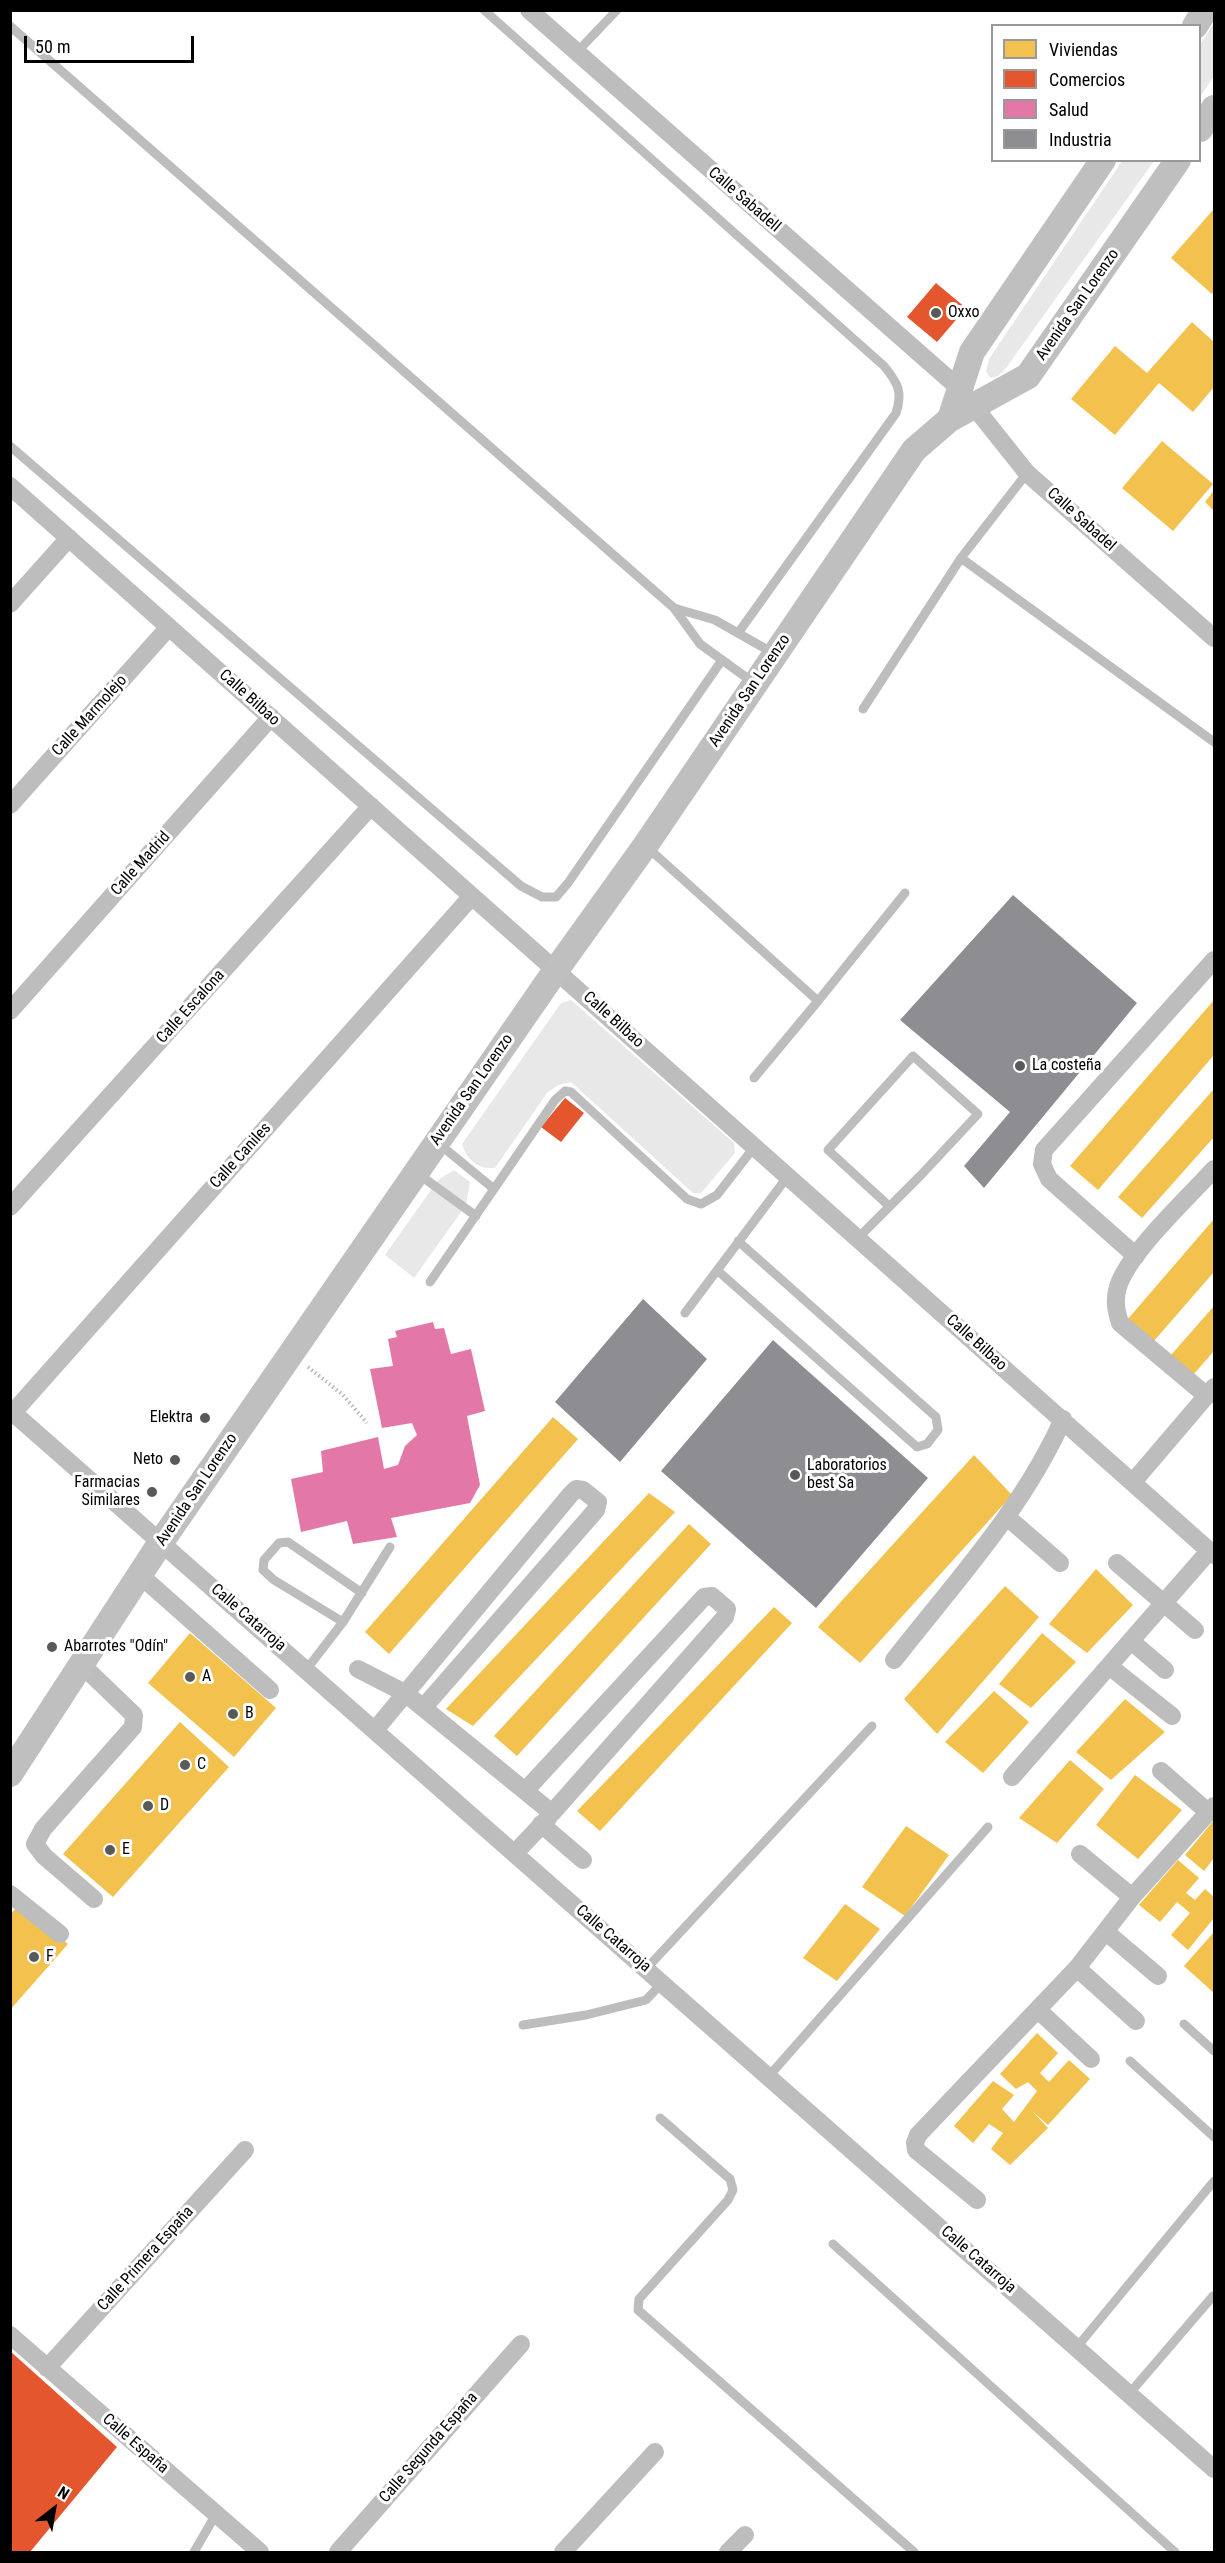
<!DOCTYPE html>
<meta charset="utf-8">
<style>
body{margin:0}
#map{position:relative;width:1225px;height:2563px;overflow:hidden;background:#fff;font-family:"Roboto Condensed",sans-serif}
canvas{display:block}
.frame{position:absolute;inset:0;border:12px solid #000;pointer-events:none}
.legend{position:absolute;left:991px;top:24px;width:210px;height:138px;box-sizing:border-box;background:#fff;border:2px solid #999;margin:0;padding:8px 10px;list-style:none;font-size:18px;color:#000}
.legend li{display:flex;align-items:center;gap:12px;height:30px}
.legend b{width:30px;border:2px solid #999}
.north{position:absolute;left:24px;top:2479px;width:60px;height:60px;-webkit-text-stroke:4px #fff;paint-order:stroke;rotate:31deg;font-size:16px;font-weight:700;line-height:24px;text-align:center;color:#000}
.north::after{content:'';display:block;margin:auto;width:21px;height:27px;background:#000;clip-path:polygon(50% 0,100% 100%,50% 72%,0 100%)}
.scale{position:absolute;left:24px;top:36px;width:170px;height:27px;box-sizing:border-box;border:3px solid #000;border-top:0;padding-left:8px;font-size:18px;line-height:21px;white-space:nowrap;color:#000;-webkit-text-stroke:4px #fff;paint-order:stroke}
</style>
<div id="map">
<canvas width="1225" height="2563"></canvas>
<div class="frame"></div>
<ul class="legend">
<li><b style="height:16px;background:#f2c14e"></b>Viviendas</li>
<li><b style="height:16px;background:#e4572e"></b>Comercios</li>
<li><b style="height:16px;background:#e377a8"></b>Salud</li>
<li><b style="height:16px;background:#8d8d92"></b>Industria</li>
</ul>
<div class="north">N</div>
<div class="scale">50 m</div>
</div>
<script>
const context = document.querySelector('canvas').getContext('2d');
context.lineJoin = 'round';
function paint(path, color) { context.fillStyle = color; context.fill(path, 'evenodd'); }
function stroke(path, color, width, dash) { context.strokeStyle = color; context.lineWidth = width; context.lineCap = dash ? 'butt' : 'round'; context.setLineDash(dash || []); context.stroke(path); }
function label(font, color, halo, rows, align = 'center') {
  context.font = font + ' "Roboto Condensed",sans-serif'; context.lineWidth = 6; context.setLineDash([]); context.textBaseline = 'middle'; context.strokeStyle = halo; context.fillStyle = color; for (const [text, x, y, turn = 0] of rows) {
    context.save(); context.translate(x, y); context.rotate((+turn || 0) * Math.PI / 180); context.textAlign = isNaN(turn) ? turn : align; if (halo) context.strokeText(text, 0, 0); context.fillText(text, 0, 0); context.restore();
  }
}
paint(new Path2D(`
 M 1214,23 L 1214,76 L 1200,97 L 1200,45 Z
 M 1122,161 L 1154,161 L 1006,368 L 998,376 L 990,378 L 986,371 L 989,359 Z
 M 571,1000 L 734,1143 L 735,1153 L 701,1193 L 693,1193 L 571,1082 L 558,1085 L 547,1093 L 495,1168 C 477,1169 467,1160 462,1144 L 561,1003 Z
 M 454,1170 L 470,1182 L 466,1205 L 414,1278 L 385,1255 L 438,1180 Z`), '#e8e8e8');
paint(new Path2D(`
 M 1213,210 L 1214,290 L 1212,294 L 1171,258 Z
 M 1192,322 L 1214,342 L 1214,387 L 1193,412 L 1159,383 L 1115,435 L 1071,399 L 1115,346 L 1147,373 Z
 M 1162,441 L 1213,484 L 1173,531 L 1122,488 Z
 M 1214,490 L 1214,511 L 1205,502 Z
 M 1214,1000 L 1214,1055 L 1098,1190 L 1070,1166 Z
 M 1214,1089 L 1214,1137 L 1142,1218 L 1118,1197 Z
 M 1214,1219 L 1214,1272 L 1153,1342 L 1127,1320 Z
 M 1214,1306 L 1214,1351 L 1193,1375 L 1171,1355 Z
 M 553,1417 L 578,1439 L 389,1654 L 365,1632 Z
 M 974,1455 L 1012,1495 L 860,1663 L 818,1627 Z
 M 649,1493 L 675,1512 L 473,1726 L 446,1709 Z
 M 689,1524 L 711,1544 L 517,1756 L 494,1736 Z
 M 1096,1569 L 1133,1605 L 1087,1653 L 1049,1624 Z
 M 1005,1586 L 1039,1617 L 937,1734 L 904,1699 Z
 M 774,1607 L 792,1623 L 600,1831 L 577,1811 Z
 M 190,1633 L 276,1708 L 234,1757 L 148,1683 Z
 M 1042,1633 L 1076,1662 L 1031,1708 L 999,1684 Z
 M 994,1691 L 1029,1722 L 983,1773 L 945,1742 Z
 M 1125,1699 L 1165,1732 L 1111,1780 L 1076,1752 Z
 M 180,1722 L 229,1767 L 113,1897 L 63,1854 Z
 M 1070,1760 L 1104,1789 L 1057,1843 L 1019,1818 Z
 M 1135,1775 L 1182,1810 L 1138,1859 L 1096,1825 Z
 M 1214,1820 L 1214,1858 L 1204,1871 L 1185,1855 Z
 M 906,1826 L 949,1855 L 905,1916 L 862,1887 Z
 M 1178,1860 L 1199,1878 L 1186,1893 L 1195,1900 L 1205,1889 L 1214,1897 L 1214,1918 L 1188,1950 L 1171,1935 L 1190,1913 L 1177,1902 L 1160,1922 L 1139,1905 Z
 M 20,1903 L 68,1944 L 10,2010 L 10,1915 Z
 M 845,1904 L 880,1929 L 837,1981 L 803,1958 Z
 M 1214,1932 L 1214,1993 L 1184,1966 Z
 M 1037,2033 L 1058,2053 L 1040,2073 L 1049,2082 L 1069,2060 L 1090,2079 L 1048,2125 L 1032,2111 L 1048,2128 L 1010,2165 L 991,2149 L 1003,2133 L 989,2124 L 973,2143 L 954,2126 L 993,2081 L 1014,2095 L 1002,2109 L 1014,2122 L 1037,2091 L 1028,2082 L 1016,2089 L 1000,2074 Z`), '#f2c14e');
paint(new Path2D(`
 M 936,283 L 966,308 L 937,342 L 907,317 Z
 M 565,1098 L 584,1113 L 561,1142 L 541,1127 Z
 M 10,2351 L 117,2447 L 30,2552 L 10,2552 Z`), '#e4572e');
paint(new Path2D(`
 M 433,1322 L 435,1329 L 444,1328 L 451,1354 L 471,1349 L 485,1411 L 467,1416 L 480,1485 L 470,1503 L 391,1518 L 397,1537 L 353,1544 L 347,1521 L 301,1532 L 291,1479 L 323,1472 L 321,1451 L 378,1437 L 384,1469 L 398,1465 L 405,1446 L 417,1435 L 412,1423 L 382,1428 L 370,1369 L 393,1366 L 388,1339 L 397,1337 L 395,1331 Z`), '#e377a8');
paint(new Path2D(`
 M 1013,895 L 1137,1003 L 984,1188 L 964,1166 L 1010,1112 L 900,1020 Z
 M 643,1299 L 707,1359 L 620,1462 L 555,1402 Z
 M 773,1340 L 928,1478 L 816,1608 L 661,1471 Z`), '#8d8d92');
stroke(new Path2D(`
 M 308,1367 L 343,1395 L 367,1423`), '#b8b8b8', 4, [1.5, 3]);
stroke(new Path2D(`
 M 484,10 L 884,366 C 898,383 903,392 896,413 L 738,633
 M 10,26 L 674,608 L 700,644 L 754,683
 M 576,53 L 617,10
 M 10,446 L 521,886 L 542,897 L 556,897 L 568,883 L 722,660
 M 961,558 L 1214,742
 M 674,608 L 715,620 L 773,653
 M 863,709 L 961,558 L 1027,473
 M 647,847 L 818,1001 L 754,1078
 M 818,1001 L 905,893
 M 438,1143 L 494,1189 L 555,1100 L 565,1091 L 571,1092 L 687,1199 L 701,1204 L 717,1195 L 755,1146
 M 417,1173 L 476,1216
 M 858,1238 L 921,1175 L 978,1114 L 913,1056 L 828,1150 L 889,1206
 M 718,1271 L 917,1447 L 927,1444 L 938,1430 L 936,1417 L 738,1241
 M 430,1282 L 494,1189
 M 685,1313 L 788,1176
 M 343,1622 L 274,1580 L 263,1570 L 264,1560 L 279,1543 L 288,1542 L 362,1593
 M 306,1670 L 343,1622 L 390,1547
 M 646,1969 L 872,1726
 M 1184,2024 L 1214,2051
 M 523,2025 L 586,2015 L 646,2000 L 662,1983
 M 1130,2061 L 1214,2137
 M 769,2076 L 988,1827
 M 660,2118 L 730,2179 L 733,2190 L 728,2200 L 639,2299 L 638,2310 L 914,2552
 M 833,2244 L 1175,2552
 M 1077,2347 L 1214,2181
 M 1129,2394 L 1213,2296
 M 194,2552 L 216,2514`), '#bdbdbd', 9);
stroke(new Path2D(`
 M 529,10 L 960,389 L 1027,473 L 1214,638
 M 10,486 L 1214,1555
 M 10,604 L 69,538
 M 10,805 L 169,627
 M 10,1011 L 271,717
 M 10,1207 L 371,806
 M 1136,1256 L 1049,1179 L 1042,1164 L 1044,1150 L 1214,960
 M 1207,1396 L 1120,1323 C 1116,1310 1114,1300 1118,1287 C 1128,1253 1189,1197 1214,1169
 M 10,1410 L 1214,2469
 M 10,1416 L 472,896
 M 1133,1482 L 1214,1387
 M 1007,1517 L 1060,1563
 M 1117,1563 L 1195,1630
 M 141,1576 L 270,1690
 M 1131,1641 L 1165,1670
 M 894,1660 C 954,1583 1023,1509 1063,1419
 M 82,1665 L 134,1715 L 133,1727 L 43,1829 L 35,1844 L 44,1856 L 94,1899
 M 1109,1666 L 1172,1716
 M 358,1669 L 405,1693 L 552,1813 L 725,1617 L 727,1609 L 712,1596 L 704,1597 L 525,1791
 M 375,1730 L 570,1495 L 576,1489 L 583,1490 L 598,1502 L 596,1510 L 423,1708
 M 1161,1771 L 1209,1813
 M 1012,1777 L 1210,1550
 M 541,1824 L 583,1860
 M 515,1853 L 549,1817
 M 1080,1854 L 1132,1897
 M 10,1894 L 60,1934
 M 1106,1932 L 1158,1976
 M 1077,1968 L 1136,2021
 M 1038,2010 L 1091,2059
 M 977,2200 L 916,2150 L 915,2143 L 918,2135 L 1077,1968 L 1132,1897 L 1214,1806
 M 10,2335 L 260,2552
 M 47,2368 L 245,2150
 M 338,2552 L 521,2344
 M 563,2552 L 655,2452
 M 728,2552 L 745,2535`), '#bdbdbd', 18);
stroke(new Path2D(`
 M 1195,26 L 1205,10
 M 1200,129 L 1214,108
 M 950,419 L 972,352 L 1103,160
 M 10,1774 L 161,1542 L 556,970 L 645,846 L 914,450 L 950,419 L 1028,376 L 1178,160`), '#bfbfbf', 26);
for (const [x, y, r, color] of [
 [936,313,6,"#595959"],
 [1020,1066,6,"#595959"],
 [205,1418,6,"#595959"],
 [175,1460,6,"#595959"],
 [795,1475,6,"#595959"],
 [152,1492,6,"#595959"],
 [52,1647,6,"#595959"],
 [190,1677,6,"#595959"],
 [233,1714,6,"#595959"],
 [185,1765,6,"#595959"],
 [148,1806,6,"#595959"],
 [110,1850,6,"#595959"],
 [34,1957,6,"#595959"]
]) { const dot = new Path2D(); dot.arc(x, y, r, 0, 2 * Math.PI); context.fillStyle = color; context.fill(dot); stroke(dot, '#fff', 2); }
label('16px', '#000', '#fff', [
 ["Calle Sabadell",744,200,41],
 ["Avenida San Lorenzo",1078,305,-55],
 ["Calle Sabadel",1081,520,42],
 ["Avenida San Lorenzo",750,691,-56],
 ["Calle Bilbao",249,698,42],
 ["Calle Marmolejo",90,716,-48],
 ["Calle Madrid",141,864,-48],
 ["Calle Escalona",191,1007,-48],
 ["Calle Bilbao",613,1020,42],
 ["Avenida San Lorenzo",472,1090,-55],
 ["Calle Caniles",241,1156,-48],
 ["Calle Bilbao",976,1343,42],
 ["Avenida San Lorenzo",197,1490,-56],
 ["Calle Catarroja",248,1618,41],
 ["Calle Catarroja",613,1939,41],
 ["Calle Primera España",146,2259,-48],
 ["Calle Catarroja",978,2260,41],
 ["Calle España",135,2444,41],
 ["Calle Segunda España",429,2448,-49]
]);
label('16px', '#000', '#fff', [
 ["Oxxo",948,313],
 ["La costeña",1032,1066],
 ["Elektra",193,1418,"right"],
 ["Neto",163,1460,"right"],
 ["Laboratorios",807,1466],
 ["best Sa",807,1484],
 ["Farmacias",140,1483,"right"],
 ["Similares",140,1501,"right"],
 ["Abarrotes \"Odín\"",64,1647],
 ["A",202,1677],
 ["B",245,1714],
 ["C",197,1765],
 ["D",160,1806],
 ["E",122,1850],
 ["F",46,1957]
], 'left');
</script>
